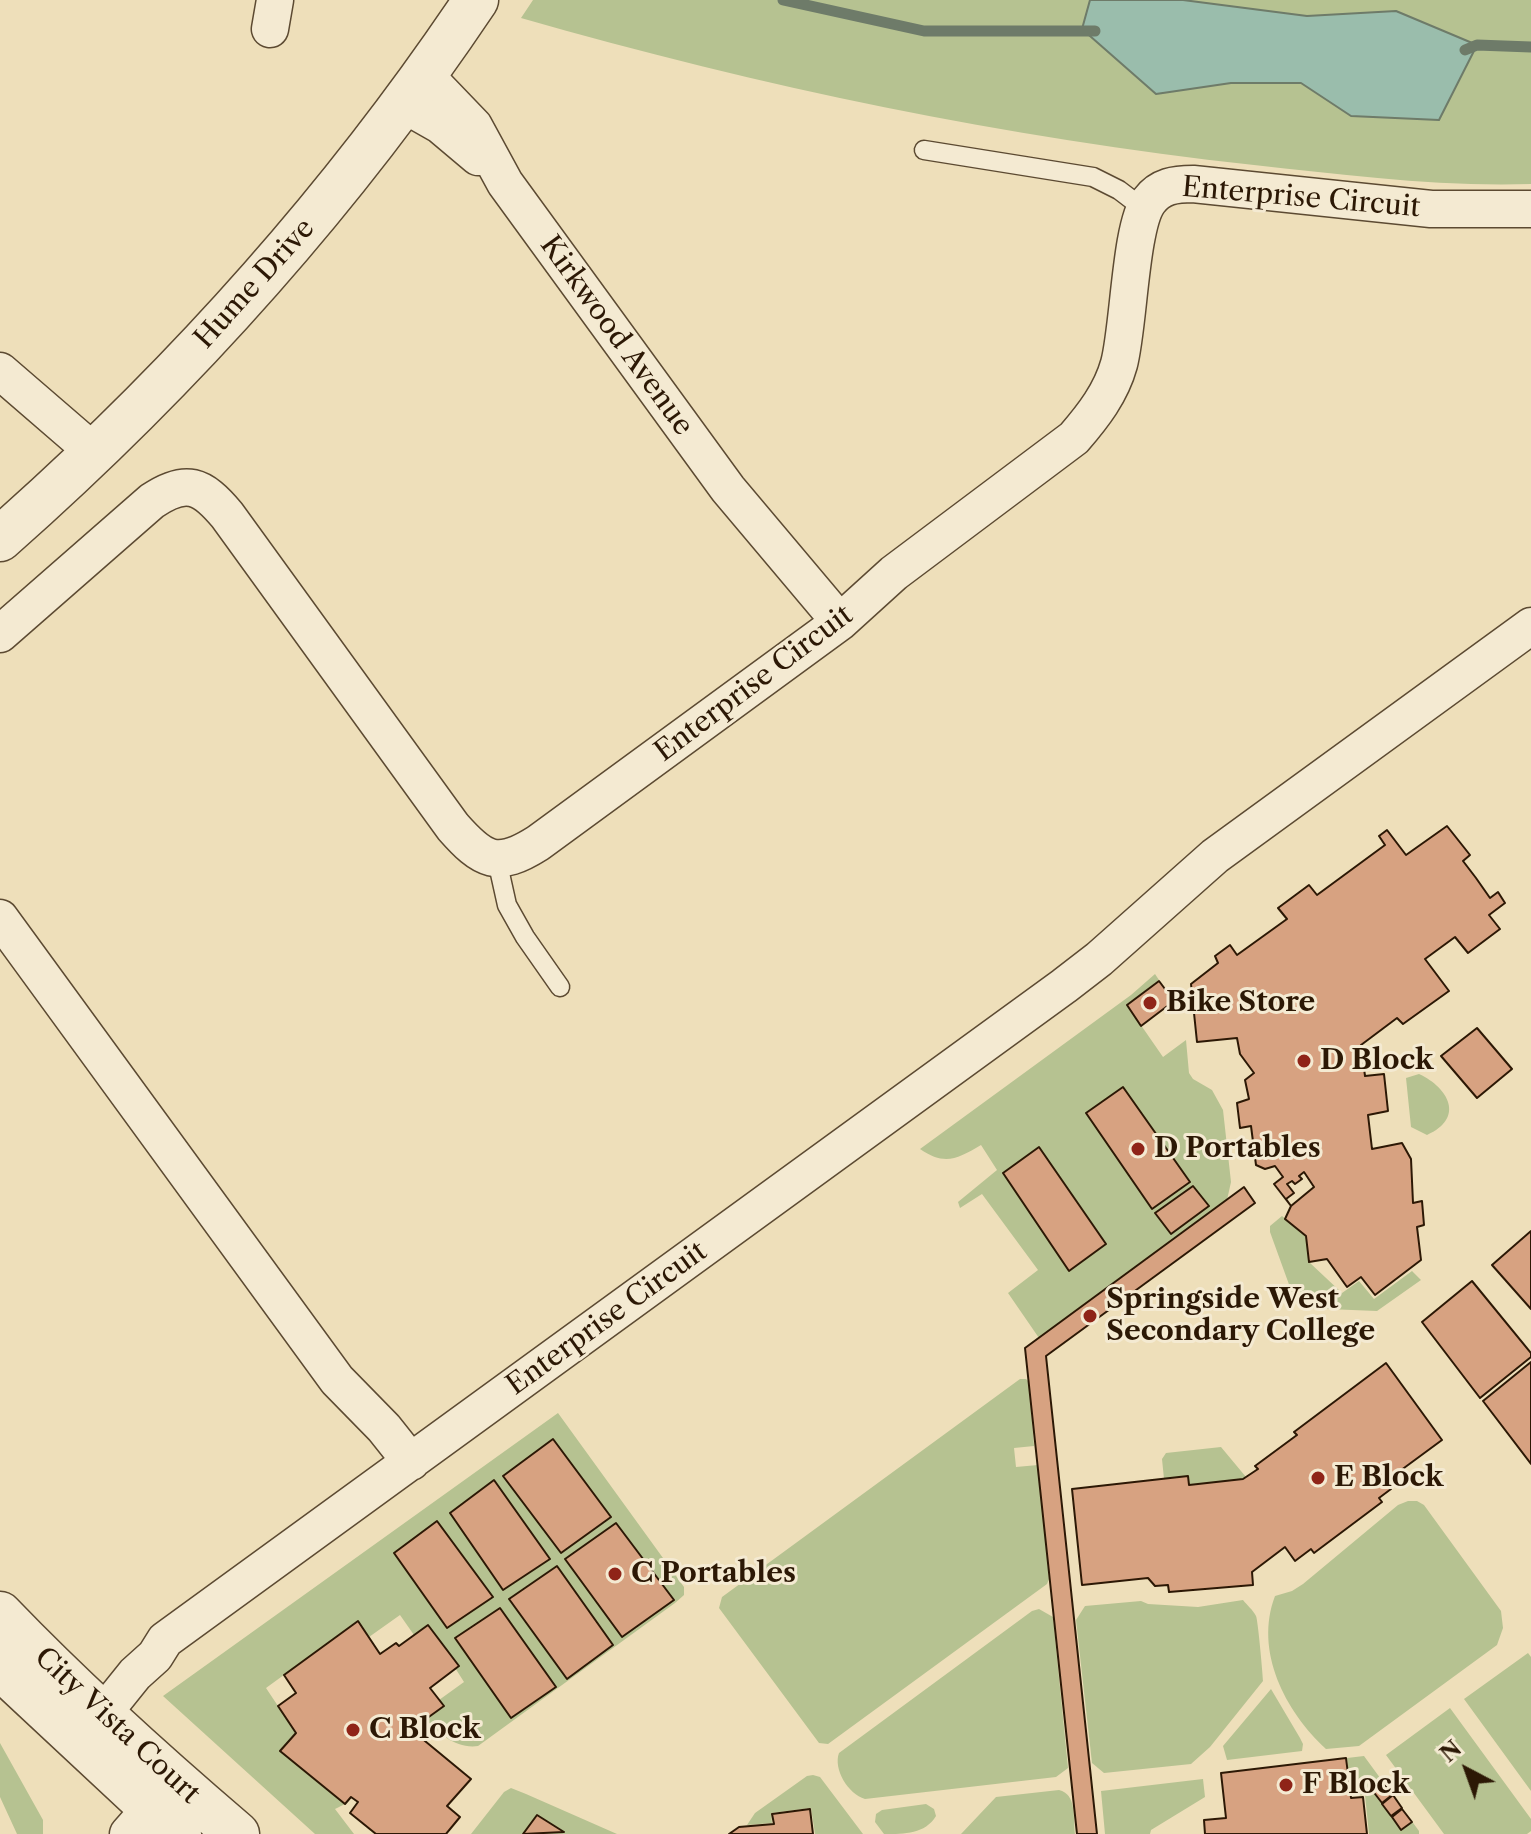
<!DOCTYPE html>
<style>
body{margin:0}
#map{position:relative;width:1531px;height:1834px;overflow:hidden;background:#eedfba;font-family:"Libre Caslon Text",serif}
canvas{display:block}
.north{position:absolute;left:1427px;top:1730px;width:80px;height:80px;-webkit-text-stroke:6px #f4ead2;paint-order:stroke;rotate:319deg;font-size:22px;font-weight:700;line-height:32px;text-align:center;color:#2c1805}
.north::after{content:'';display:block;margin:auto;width:28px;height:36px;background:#2c1805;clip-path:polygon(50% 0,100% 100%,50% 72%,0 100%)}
</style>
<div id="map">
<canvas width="1531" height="1834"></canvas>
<div class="north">N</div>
</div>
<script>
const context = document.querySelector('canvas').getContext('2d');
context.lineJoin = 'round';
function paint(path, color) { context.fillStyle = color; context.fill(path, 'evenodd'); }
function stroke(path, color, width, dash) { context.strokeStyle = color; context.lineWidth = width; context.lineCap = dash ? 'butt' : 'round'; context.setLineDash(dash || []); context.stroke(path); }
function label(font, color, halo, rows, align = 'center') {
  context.font = font + ' "Libre Caslon Text",serif'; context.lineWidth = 6; context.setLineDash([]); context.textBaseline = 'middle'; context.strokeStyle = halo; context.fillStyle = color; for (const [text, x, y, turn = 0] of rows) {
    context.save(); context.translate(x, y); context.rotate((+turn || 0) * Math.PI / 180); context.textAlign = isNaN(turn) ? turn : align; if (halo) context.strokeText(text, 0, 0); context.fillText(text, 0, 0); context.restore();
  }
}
paint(new Path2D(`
 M 533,0 L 1531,0 L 1531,184 C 1439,187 1346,175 1254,165 C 1006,138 761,87 521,18 Z
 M 1155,974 L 1159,980 L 1127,1005 L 1163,1057 L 1186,1040 L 1189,1073 L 1193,1079 L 1212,1090 L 1223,1110 L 1231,1182 L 1227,1200 L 1039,1338 L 1008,1293 L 1038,1270 L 982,1194 L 960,1208 L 958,1202 L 997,1170 L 981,1145 C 957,1159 945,1166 920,1149 L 1131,995 Z
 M 1419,1074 C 1449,1088 1465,1118 1427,1135 L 1411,1127 L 1406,1078 Z
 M 1282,1216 L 1306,1236 L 1309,1262 L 1342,1293 L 1359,1281 L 1374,1299 L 1412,1271 L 1421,1280 L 1377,1311 L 1302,1308 L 1295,1301 L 1270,1232 L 1270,1226 Z
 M 1020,1379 L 1026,1379 L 1029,1382 L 1034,1446 L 1014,1448 L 1016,1467 L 1038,1465 L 1049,1579 L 1047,1584 L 828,1744 L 819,1743 L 719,1608 L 722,1597 Z
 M 558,1413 L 684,1587 L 684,1595 L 675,1603 L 478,1746 C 457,1749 438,1734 426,1719 L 439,1700 L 464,1682 L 428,1625 L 414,1635 L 400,1615 L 369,1637 L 358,1621 L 266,1688 L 296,1733 L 281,1751 L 345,1804 L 335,1809 L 354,1834 L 315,1834 L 163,1696 Z
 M 1221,1447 L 1246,1477 L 1243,1479 L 1189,1485 L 1188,1476 L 1164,1479 L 1162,1459 L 1166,1453 Z
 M 1408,1501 L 1417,1501 L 1424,1505 L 1501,1611 L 1503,1628 L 1497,1645 L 1359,1746 L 1326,1749 C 1285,1711 1254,1651 1275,1596 L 1292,1591 L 1303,1584 L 1398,1505 Z
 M 1243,1600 C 1247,1605 1253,1610 1256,1616 C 1258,1620 1263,1677 1263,1681 L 1210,1747 L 1191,1764 L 1104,1773 L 1092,1763 L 1076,1620 L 1085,1606 L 1141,1601 L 1148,1604 L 1198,1607 Z
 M 1039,1609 L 1053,1617 L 1068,1768 L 1056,1777 L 865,1799 C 848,1794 833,1769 839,1753 L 1032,1611 Z
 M 1528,1653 L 1531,1657 L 1531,1791 L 1464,1699 Z
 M 1271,1689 L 1300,1738 L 1303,1744 L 1302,1751 L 1227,1760 L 1223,1746 Z
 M 1450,1708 L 1531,1819 L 1531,1831 L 1527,1834 L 1444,1834 L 1386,1755 Z
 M 0,1743 L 43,1820 L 43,1834 L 17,1834 L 0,1797 Z
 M 1364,1756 L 1419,1831 L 1419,1834 L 1369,1834 L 1365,1795 L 1351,1796 L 1347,1758 Z
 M 813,1775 L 820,1777 L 863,1834 L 815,1834 L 811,1808 L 771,1813 L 772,1823 L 747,1825 L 755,1813 L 807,1776 Z
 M 1203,1779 L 1205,1797 L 1151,1830 L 1150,1834 L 1105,1834 L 1101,1791 Z
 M 511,1788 L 526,1794 L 617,1834 L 471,1834 L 504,1792 Z
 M 1059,1790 C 1077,1794 1073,1818 1075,1834 L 961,1834 L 996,1797 Z
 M 926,1804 L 934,1809 L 936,1816 C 925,1834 905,1834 884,1834 L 875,1822 L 876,1814 L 882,1810 Z`), '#b6c291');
const water = new Path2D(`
 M 1090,0 L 1183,0 L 1307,16 L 1396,11 L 1477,45 L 1439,120 L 1351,116 L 1301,83 L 1231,83 L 1156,94 L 1082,29 Z`);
paint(water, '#9abdac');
stroke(water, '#6e7b69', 2);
stroke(new Path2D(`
 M 783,0 L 924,31 L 1095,31
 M 1465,50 L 1477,45 L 1531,47`), '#6e7b69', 11);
const building = new Path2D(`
 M 1447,826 L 1470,855 L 1463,861 L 1476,878 L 1490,898 L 1498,892 L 1505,903 L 1489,915 L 1500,929 L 1468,953 L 1455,937 L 1425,959 L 1449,991 L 1403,1024 L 1397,1018 L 1361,1045 L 1365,1076 L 1384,1074 L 1388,1111 L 1368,1115 L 1372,1149 L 1402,1143 L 1411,1159 L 1413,1203 L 1422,1201 L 1424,1225 L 1417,1227 L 1421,1260 L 1375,1295 L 1361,1277 L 1347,1287 L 1327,1259 L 1309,1262 L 1306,1236 L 1285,1219 L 1291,1206 L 1274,1184 L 1283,1177 L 1275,1166 L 1265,1169 L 1256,1165 L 1251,1126 L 1240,1128 L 1237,1103 L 1249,1099 L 1245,1080 L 1254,1073 L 1240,1054 L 1237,1038 L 1197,1042 L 1191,984 L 1218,963 L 1215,956 L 1230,945 L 1237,955 L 1287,919 L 1278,908 L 1309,885 L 1317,895 L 1385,845 L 1379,836 L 1387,830 L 1406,855 Z
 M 1159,981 L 1174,1001 L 1141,1026 L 1127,1005 Z
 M 1477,1028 L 1512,1069 L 1477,1098 L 1441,1056 Z
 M 1123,1087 L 1190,1182 L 1152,1209 L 1086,1113 Z
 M 1039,1147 L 1106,1244 L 1069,1271 L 1003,1173 Z
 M 1304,1172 L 1314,1187 L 1291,1206 L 1286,1199 L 1294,1193 L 1287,1184 L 1292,1181 L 1295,1184 L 1302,1179 L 1299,1176 Z
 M 1193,1186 L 1209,1206 L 1171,1234 L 1155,1213 Z
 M 1244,1187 L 1255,1203 L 1046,1356 L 1097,1834 L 1077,1834 L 1025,1348 Z
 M 1531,1231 L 1531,1309 L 1492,1265 Z
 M 1472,1281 L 1531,1353 L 1531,1357 L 1480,1398 L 1422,1322 Z
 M 1531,1362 L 1531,1464 L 1483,1401 Z
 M 1386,1363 L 1442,1440 L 1389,1479 L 1391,1489 L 1379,1498 L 1382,1502 L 1314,1553 L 1311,1549 L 1295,1561 L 1285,1547 L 1252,1572 L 1253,1585 L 1169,1592 L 1168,1585 L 1155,1586 L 1148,1578 L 1082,1585 L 1072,1489 L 1188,1476 L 1189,1485 L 1243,1479 L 1258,1469 L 1255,1466 L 1297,1435 L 1294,1432 Z
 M 553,1439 L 611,1517 L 561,1553 L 503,1476 Z
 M 494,1480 L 550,1559 L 503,1590 L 450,1513 Z
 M 437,1521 L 493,1597 L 447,1628 L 394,1553 Z
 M 616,1523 L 674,1600 L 622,1637 L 565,1559 Z
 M 557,1566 L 613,1645 L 567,1679 L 509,1599 Z
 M 500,1608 L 556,1687 L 511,1718 L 455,1638 Z
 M 358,1621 L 380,1654 L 396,1643 L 399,1646 L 428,1625 L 459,1666 L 430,1688 L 444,1706 L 426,1719 L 424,1715 L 408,1727 L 471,1779 L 447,1806 L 460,1817 L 446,1834 L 376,1834 L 350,1813 L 358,1802 L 351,1797 L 345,1804 L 280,1751 L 296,1733 L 278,1706 L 296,1693 L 284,1675 Z
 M 1346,1758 L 1351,1798 L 1363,1797 L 1367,1834 L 1205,1834 L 1204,1820 L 1226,1818 L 1221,1773 Z
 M 1383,1782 L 1392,1795 L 1382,1803 L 1372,1790 Z
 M 1393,1795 L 1402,1808 L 1391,1816 L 1382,1804 Z
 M 810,1809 L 813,1834 L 729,1834 L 739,1827 L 774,1824 L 772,1814 Z
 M 1402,1809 L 1412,1822 L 1401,1830 L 1392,1817 Z
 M 537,1815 L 564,1832 L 523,1834 Z`);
paint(building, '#d7a281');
stroke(building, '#2c1805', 2);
const service = new Path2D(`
 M 924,150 L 1093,177 L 1119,190 L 1144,209
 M 497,860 L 507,905 L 525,937 L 560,987`);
const minor = new Path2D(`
 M 270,29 L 275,0
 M 425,75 L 474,126 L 505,183 L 728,489 L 840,622
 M 403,104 L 440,125 L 478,157
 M 0,371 L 95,453
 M 0,634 L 152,501 C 186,478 202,485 227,515 L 453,827 C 483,861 497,869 538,843 L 840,622 L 894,573 L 1074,438 C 1093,416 1111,393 1119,364 C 1129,327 1130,226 1149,201 C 1160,186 1175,184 1193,184 L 1431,209 L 1531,209
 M 0,918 L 337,1380 L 384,1428 L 411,1462
 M 102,1715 L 135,1674 L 155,1656 L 165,1640 L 1064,986 L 1099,959 L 1215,856 L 1531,626
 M 128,1834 L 150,1809 L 175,1794`);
const tertiary = new Path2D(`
 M 0,539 C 180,380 342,200 476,0
 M 0,1614 C 75,1692 155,1764 237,1834
 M 0,1667 L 179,1834`);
stroke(service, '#5c4a32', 21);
stroke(minor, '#5c4a32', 39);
stroke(tertiary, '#5c4a32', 47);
stroke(service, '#f4ead2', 18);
stroke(minor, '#f4ead2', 36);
stroke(tertiary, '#f4ead2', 44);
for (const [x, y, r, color] of [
 [1150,1003,8,"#8f2418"],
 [1304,1061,8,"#8f2418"],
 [1138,1149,8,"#8f2418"],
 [1090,1316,8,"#8f2418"],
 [1318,1478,8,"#8f2418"],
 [615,1574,8,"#8f2418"],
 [353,1730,8,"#8f2418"],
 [1286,1785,8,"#8f2418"]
]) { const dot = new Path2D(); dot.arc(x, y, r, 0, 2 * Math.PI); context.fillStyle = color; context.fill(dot); stroke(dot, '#f4ead2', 3); }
label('28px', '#2c1805', '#f4ead2', [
 ["Enterprise Circuit",1301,198,5],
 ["Hume Drive",255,284,-48],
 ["Kirkwood Avenue",616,336,54],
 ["Enterprise Circuit",754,684,-37],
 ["Enterprise Circuit",607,1319,-36],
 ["City Vista Court",117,1726,43]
]);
label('bold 28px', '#2c1805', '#f4ead2', [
 ["Bike Store",1166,1003],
 ["D Block",1320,1061],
 ["D Portables",1154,1149],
 ["Springside West",1106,1300],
 ["Secondary College",1106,1332],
 ["E Block",1334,1478],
 ["C Portables",631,1574],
 ["C Block",369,1730],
 ["F Block",1302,1785]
], 'left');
</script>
